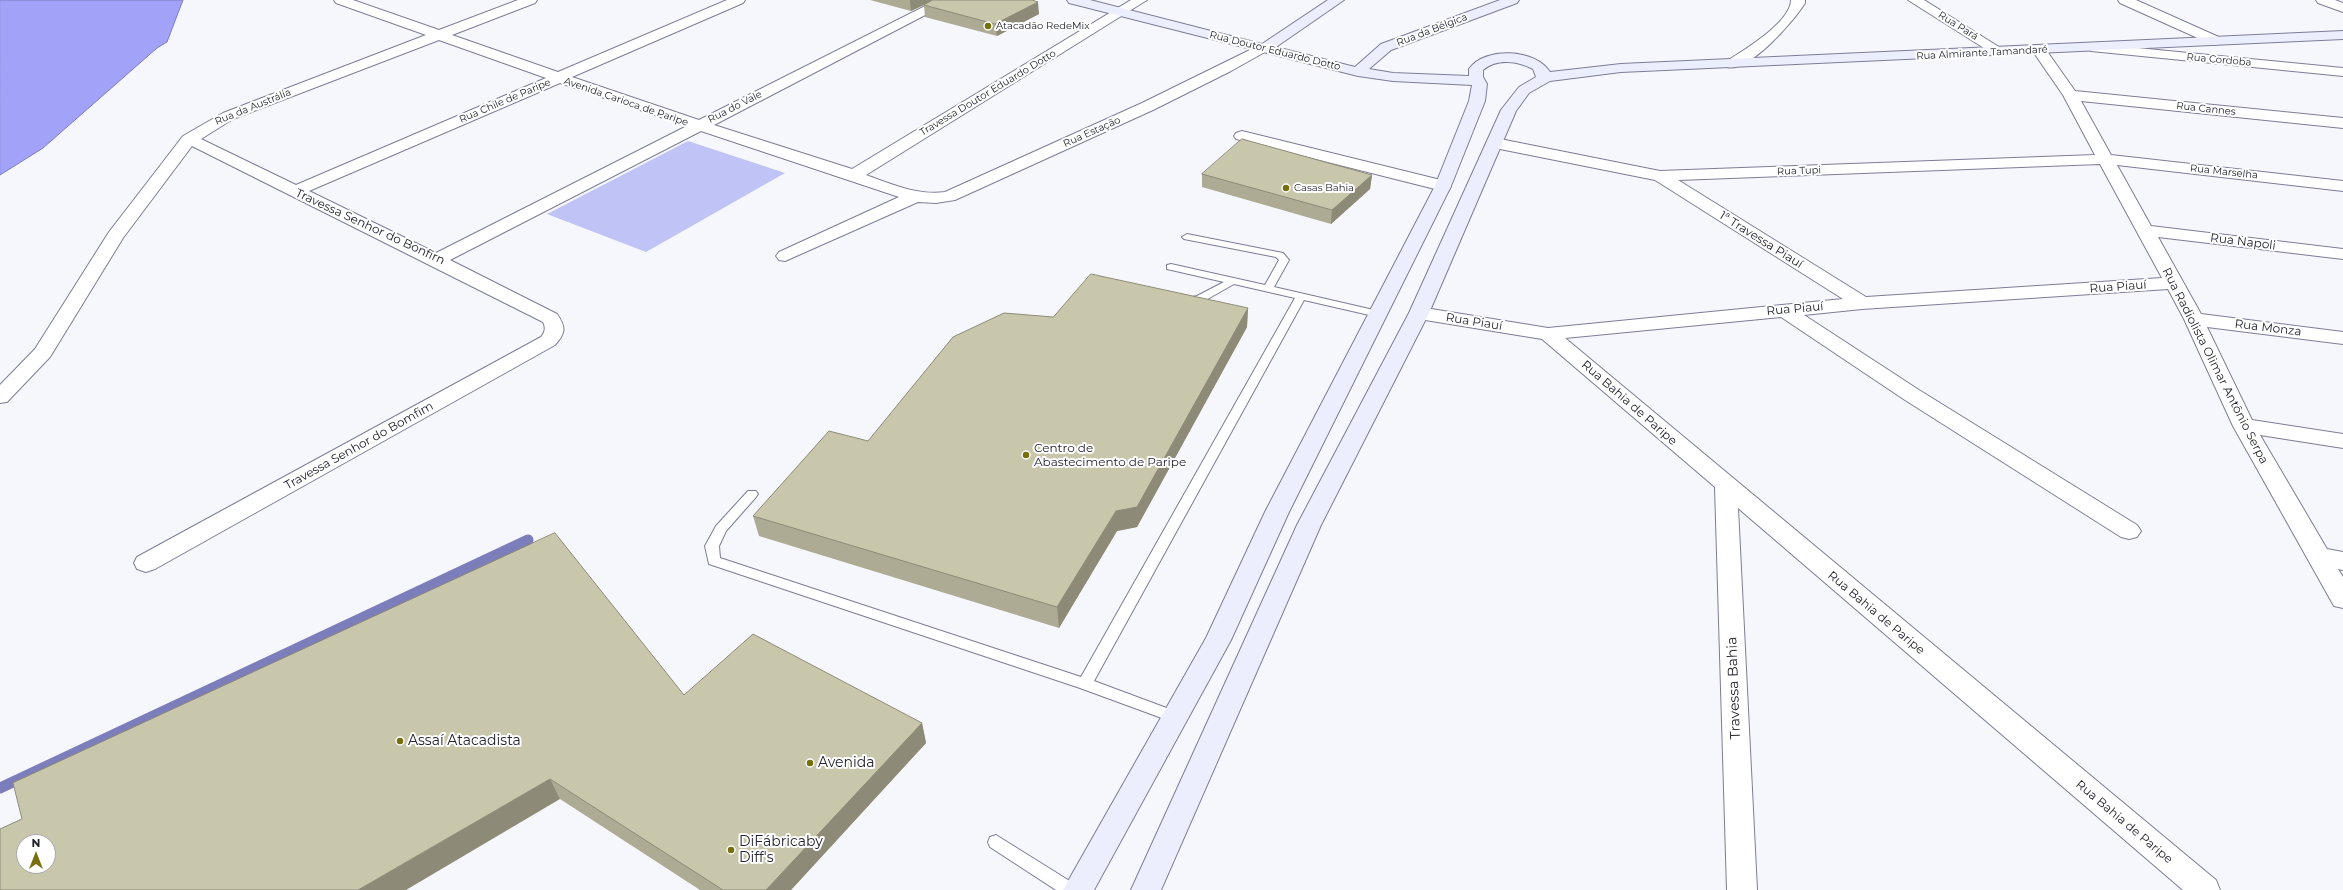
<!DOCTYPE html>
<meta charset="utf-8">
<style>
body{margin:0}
#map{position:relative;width:2343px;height:890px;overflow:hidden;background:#f6f7fc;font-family:Montserrat,sans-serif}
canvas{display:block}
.north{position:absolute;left:16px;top:834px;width:40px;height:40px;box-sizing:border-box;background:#fff;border:1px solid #a7a7ab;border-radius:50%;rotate:0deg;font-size:11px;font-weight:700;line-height:16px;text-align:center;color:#22232d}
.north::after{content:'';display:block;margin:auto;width:14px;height:18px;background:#766f0d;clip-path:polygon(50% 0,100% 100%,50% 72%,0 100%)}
</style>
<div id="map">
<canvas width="2343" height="890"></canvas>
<div class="north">N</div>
</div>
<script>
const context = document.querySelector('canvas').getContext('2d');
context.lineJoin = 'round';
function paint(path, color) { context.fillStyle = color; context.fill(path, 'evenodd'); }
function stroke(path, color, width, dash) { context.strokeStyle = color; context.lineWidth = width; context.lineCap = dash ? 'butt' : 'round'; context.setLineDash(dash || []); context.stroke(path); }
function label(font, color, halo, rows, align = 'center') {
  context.font = font + ' Montserrat,sans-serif'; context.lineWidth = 4; context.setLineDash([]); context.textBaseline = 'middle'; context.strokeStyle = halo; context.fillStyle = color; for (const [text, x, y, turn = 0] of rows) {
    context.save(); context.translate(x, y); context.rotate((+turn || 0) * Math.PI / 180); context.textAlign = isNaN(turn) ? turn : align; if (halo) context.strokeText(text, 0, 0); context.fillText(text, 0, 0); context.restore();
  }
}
paint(new Path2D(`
 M 688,141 L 785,173 L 646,252 L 547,214 Z`), '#c0c3f5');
const water = new Path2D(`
 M 0,0 L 183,0 L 167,42 L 157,48 L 43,148 L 0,175 Z`);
paint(water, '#a2a3f8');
stroke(water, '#7c7dbb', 1);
stroke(new Path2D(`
 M 0,788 L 528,540`), '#7c7dbb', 11);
const service = new Path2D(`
 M 1187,234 L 1283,253 L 1289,260 L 1274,287 L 1378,311 L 1383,314 L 1378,317 L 1304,300 L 1094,681 L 1180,713 L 1182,717 L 1180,721 L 1175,723 L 1170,721 L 1080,688 L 709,564 L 705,546 L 716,526 L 748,491 L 756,491 L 758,494 L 756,497 L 726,531 L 719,546 L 720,558 L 1081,677 L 1295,298 L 1234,284 L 1204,301 L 1183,303 L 1182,301 L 1183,299 L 1197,296 L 1224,282 L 1167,269 L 1167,265 L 1171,264 L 1265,285 L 1279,260 L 1276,257 L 1184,239 L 1182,237 Z
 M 996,835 L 1076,885 L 1078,890 L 1056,890 L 990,847 L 988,842 L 990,837 Z`);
const minor = new Path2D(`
 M 334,0 L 353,0 L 439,30 L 518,0 L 537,0 L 535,3 L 452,35 L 558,72 L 727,0 L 745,0 L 743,3 L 572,77 L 699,120 L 937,0 L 954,0 L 714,125 L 852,169 L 1131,0 L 1147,0 L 866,175 C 891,184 918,196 945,192 L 1142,103 L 1260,45 L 1270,45 L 1272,48 L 1231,71 L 1153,110 L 955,200 L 936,203 L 918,202 L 785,261 L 779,260 L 776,256 L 779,252 L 899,197 L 701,131 L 450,260 L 557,314 C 566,327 566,333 555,345 L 155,569 L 146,572 L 137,569 L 134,563 L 137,557 L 541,337 C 545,332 546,328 543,322 L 192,146 L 123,238 L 50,357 L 7,402 L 0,403 L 0,385 L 35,349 L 109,232 L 183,136 L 223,113 L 426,35 L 336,3 ZM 439,40 L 546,78 L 296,185 L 201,139 L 233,119 ZM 560,83 L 687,126 L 436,253 L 309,191 Z
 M 1791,0 L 1805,0 L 1805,3 C 1794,21 1749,73 1727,67 L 1725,64 L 1727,61 C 1744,50 1791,22 1791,0 Z
 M 1908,0 L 1924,0 L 2007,52 L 2005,55 L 1995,55 Z
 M 2118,0 L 2136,0 L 2221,38 L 2223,41 L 2216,45 L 2211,44 L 2120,3 Z
 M 2316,0 L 2335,0 L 2343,3 L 2343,12 L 2318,3 Z
 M 2096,44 L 2343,68 L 2343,76 L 2091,51 L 2089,48 Z
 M 2039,46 L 2044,47 L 2075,91 L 2343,118 L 2343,128 L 2081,101 L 2111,155 L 2343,181 L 2343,191 L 2117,165 L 2151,226 L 2343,249 L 2343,259 L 2158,237 L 2201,314 L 2343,332 L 2343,344 L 2207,327 L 2252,420 L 2343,434 L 2343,448 L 2260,435 L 2327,549 L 2343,552 L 2343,570 L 2338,569 L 2343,577 L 2343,608 L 2334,606 L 2233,426 L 2184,319 L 2168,289 L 1862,309 L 1804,315 L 1919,390 L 2137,525 L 2141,531 L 2137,537 L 2129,539 L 2121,537 L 1905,400 L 1781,317 L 1565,338 L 2216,880 L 2220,890 L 2183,890 L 1738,508 L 1757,890 L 1727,890 L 1715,487 L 1542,339 L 1419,319 L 1412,317 L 1409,313 L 1412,309 L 1419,307 L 1548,328 L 1843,299 L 1655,180 L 1495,148 L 1489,146 L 1487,143 L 1489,140 L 1495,138 L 1660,171 L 2095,155 L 2063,95 L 2032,50 ZM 2100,164 L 2162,278 L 1866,297 L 1678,180 Z
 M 1242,131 L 1449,182 L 1451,186 L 1449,190 L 1443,191 L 1236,139 L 1234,136 L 1236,133 Z`);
const secondary = new Path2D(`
 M 1067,0 L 1090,0 L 1262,44 L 1328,0 L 1344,0 L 1276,47 L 1355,67 L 1381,44 L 1500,0 L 1519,0 L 1517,3 L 1391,50 L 1369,69 L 1393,73 L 1469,76 L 1469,69 C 1485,46 1536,49 1550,72 L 1621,64 L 2343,31 L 2343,39 L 1621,72 L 1550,81 L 1529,93 L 1516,111 L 1429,313 L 1321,525 L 1161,890 L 1131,890 L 1297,525 L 1409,313 L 1501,110 L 1519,87 L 1536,77 L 1533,69 C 1518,61 1497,58 1483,70 L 1483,77 L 1487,84 L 1485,101 L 1451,186 L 1289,512 L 1231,640 L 1094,890 L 1063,890 L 1206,638 L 1265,512 L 1435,186 L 1469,101 L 1472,85 L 1393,81 L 1358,76 L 1069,3 Z`);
stroke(service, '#7c7d97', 2);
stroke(minor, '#7c7d97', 2);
stroke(secondary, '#7c7d97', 2);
paint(service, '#fff');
paint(minor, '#fff');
paint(secondary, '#edeefd');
paint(new Path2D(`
 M 870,0 L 1032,0 L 1039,14 L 997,36 L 925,17 L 924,5 L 911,11 Z
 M 1202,174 L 1372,175 L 1370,189 L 1331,224 L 1202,187 Z
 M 1248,308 L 1247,327 L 1137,527 L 1117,531 L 1059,628 L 759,536 L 753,516 L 868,441 L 1053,317 Z
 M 684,695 L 922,723 L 926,743 L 791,890 L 700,890 L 560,799 L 22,819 Z`), '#adab93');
paint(new Path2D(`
 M 910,0 L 934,0 L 911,11 Z
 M 1038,2 L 1039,14 L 997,36 L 995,24 Z
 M 1372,175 L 1370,189 L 1331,224 L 1332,210 Z
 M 1248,308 L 1247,327 L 1137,527 L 1117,531 L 1059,628 L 1057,607 L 1116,511 Z
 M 922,723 L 926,743 L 791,890 L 766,890 Z
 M 550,779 L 560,799 L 406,890 L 358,890 Z`), '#8d8b78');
const building = new Path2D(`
 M 933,0 L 1032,0 L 1038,2 L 995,24 L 924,5 Z
 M 1242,139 L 1372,175 L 1332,210 L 1202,174 Z
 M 1091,274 L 1248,308 L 1137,507 L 1116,511 L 1057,607 L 753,516 L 829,431 L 868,441 L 953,337 L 1004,313 L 1053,317 Z
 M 555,533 L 684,695 L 753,634 L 922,723 L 766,890 L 723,890 L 550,779 L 358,890 L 0,890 L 0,829 L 22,819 L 13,783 ZM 24,842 L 48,842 L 48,866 L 24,866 Z`);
paint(building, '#c9c7ab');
stroke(building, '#8d8b78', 1);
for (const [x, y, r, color] of [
 [988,26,4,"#766f0d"],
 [1286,188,4,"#766f0d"],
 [1026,455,4,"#766f0d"],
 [400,741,4,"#766f0d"],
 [810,763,4,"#766f0d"],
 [731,850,4,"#766f0d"]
]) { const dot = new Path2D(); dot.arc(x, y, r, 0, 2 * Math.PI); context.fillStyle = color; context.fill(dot); stroke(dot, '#fff', 1.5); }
label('10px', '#22232d', '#fff', [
 ["Atacadão RedeMix",996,26],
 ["Casas Bahia",1294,188]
], 'left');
label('10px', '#22232d', '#fff', [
 ["Rua Pará",1958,26,32],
 ["Rua da Bélgica",1432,30,-21],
 ["Rua Doutor Eduardo Dotto",1275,51,14],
 ["Rua Almirante Tamandaré",1982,53,-3],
 ["Rua Cordoba",2219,60,5],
 ["Travessa Doutor Eduardo Dotto",988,93,-31],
 ["Rua Chile de Paripe",505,101,-23],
 ["Avenida Carioca de Paripe",626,102,19],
 ["Rua da Austrália",253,107,-22],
 ["Rua do Vale",735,107,-27],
 ["Rua Cannes",2206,109,6],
 ["Rua Estação",1092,132,-24],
 ["Rua Tupi",1799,171,-2],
 ["Rua Marselha",2224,172,6]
]);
label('12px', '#22232d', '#fff', [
 ["Travessa Senhor do Bonfirn",370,227,25],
 ["1ª Travessa Piauí",1761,240,32],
 ["Rua Napoli",2243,242,7],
 ["Rua Piauí",2118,287,-4],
 ["Rua Piauí",1795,309,-5],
 ["Rua Piauí",1474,322,9],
 ["Rua Monza",2268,328,7],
 ["Rua Radiolista Olimar Antônio Serpa",2215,366,63],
 ["Rua Bahia de Paripe",1629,403,41],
 ["Travessa Senhor do Bomfim",359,446,-29],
 ["Rua Bahia de Paripe",1876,613,40],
 ["Rua Bahia de Paripe",2124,822,40]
]);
label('12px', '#22232d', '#fff', [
 ["Centro de",1034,448],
 ["Abastecimento de Paripe",1034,462]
], 'left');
label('14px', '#22232d', '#fff', [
 ["Travessa Bahia",1734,688,-92]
]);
label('14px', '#22232d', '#fff', [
 ["Assaí Atacadista",408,741],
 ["Avenida",818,763],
 ["DiFábricaby",739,842],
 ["Diff's",739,858]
], 'left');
</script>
